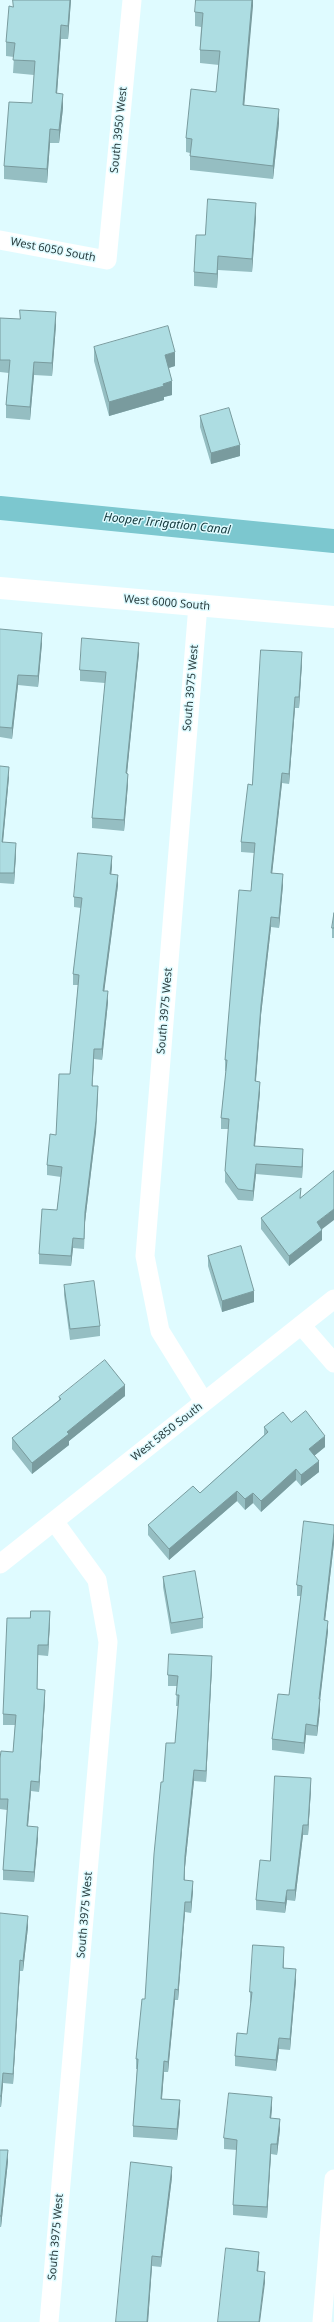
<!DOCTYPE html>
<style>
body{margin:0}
canvas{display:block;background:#dffbff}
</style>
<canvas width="334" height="2322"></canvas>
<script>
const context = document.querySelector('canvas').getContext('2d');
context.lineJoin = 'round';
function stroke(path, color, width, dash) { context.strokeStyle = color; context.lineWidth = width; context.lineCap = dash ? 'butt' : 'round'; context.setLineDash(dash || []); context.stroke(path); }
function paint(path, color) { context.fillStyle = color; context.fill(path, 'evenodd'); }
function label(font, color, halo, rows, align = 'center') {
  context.font = font + ' "Noto Sans",sans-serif'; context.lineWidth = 3; context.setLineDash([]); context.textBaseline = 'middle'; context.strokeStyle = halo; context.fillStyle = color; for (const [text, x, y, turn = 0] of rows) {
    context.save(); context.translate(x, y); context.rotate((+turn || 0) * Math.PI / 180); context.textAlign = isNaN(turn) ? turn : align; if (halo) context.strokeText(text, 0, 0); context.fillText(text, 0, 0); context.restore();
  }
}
stroke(new Path2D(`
 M 0,508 L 334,541`), '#7cc7cf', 24);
stroke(new Path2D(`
 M 0,240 L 107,260 L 132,0
 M 198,605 L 145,1256 L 160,1331 L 204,1402
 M 301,1325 L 334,1363
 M 0,1564 L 334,1299
 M 49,2322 L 108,1642 L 97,1580 L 54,1521
 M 322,2322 L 334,2179`), '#fff', 19);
stroke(new Path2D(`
 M 0,588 L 334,617`), '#fff', 22);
paint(new Path2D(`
 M 71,0 L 68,39 L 61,39 L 57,93 L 63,108 L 59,143 L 50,143 L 47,183 L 4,179 L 4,166 L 32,103 L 34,75 L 13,73 L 14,57 L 6,56 L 6,42 L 13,7 Z
 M 253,0 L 244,105 L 279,123 L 273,179 L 190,170 L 190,153 L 186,152 L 186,138 L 216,92 L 219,65 L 200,63 L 200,50 L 201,27 L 195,26 L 195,12 Z
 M 256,217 L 252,272 L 218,270 L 217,288 L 194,286 L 194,272 L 205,235 Z
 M 0,318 L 56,325 L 52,376 L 34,375 L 30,420 L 6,418 L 6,405 L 9,373 L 0,372 Z
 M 94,347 L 175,366 L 169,368 L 172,395 L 164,397 L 164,400 L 109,416 L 94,361 Z
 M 200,416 L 240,456 L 211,464 L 200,427 Z
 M 0,629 L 42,643 L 38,687 L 18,685 L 12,739 L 0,737 Z
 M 139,653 L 127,773 L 128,784 L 124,831 L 92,828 L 92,818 L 105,683 L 80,681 L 80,670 Z
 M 302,663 L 299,708 L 295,708 L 289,784 L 282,783 L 272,873 L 283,885 L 279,928 L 271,927 L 261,1015 L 256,1081 L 260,1092 L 255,1146 L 303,1159 L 302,1178 L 256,1174 L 253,1201 L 238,1200 L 225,1182 L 225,1171 L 229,1129 L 221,1129 L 221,1118 L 226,1071 L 225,1071 L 225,1060 L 251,891 L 254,853 L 241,852 L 241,842 L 252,785 Z
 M 0,766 L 9,777 L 3,842 L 16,854 L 14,884 L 0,883 Z
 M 112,867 L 111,874 L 118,885 L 104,991 L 108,1002 L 102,1060 L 94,1059 L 92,1086 L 98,1097 L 96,1131 L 85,1222 L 84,1249 L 73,1248 L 71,1266 L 39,1264 L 39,1254 L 57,1210 L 61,1177 L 47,1175 L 47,1165 L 56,1135 L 70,1074 L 78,985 L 73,985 L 73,974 L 81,908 L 74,907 L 74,897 Z
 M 334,913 L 334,938 L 332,938 L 332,928 Z
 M 301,1197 L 322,1229 L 322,1240 L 289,1266 L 261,1229 L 261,1218 Z
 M 208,1256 L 254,1302 L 222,1312 L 208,1266 Z
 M 64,1285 L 100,1326 L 100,1336 L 70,1340 L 64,1295 Z
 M 125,1396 L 69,1441 L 69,1445 L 32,1474 L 12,1449 L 12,1438 L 59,1400 L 59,1397 Z
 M 291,1422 L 325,1447 L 314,1456 L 319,1472 L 301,1486 L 296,1480 L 261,1512 L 253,1503 L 245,1510 L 237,1501 L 169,1560 L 148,1535 L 148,1525 L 200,1493 L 264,1435 L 264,1427 Z
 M 334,1525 L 334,1543 L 325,1620 L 328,1631 L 320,1699 L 320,1710 L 317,1736 L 306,1735 L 304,1754 L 272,1750 L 272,1739 L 289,1695 L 301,1596 L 297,1596 L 297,1585 Z
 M 163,1577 L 203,1618 L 203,1628 L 171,1634 L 163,1587 Z
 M 50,1622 L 48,1656 L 38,1655 L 37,1689 L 45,1700 L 39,1792 L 31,1791 L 28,1826 L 38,1838 L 34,1882 L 3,1880 L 3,1870 L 7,1810 L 0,1809 L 0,1758 L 13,1752 L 15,1725 L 3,1725 L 3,1714 Z
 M 212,1666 L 206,1782 L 194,1781 L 185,1867 L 185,1880 L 193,1891 L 191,1913 L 185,1912 L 178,2000 L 175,2000 L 168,2072 L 164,2072 L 162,2099 L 180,2111 L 177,2140 L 133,2137 L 133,2126 L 137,2069 L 136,2069 L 136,2059 L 145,1999 L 175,1743 L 178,1706 L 176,1706 L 177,1686 L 168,1686 L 168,1675 Z
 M 311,1789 L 308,1835 L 303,1835 L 295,1901 L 287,1900 L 285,1913 L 256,1910 L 256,1900 L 270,1861 Z
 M 0,1913 L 28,1927 L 23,1971 L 20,1971 L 13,2084 L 3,2083 L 1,2107 L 0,2107 Z
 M 284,1958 L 284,1968 L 296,1980 L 290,2050 L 279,2049 L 276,2071 L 235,2066 L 235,2056 L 247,2034 L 251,2003 L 250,2003 L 250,1992 Z
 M 272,2108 L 271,2118 L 280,2129 L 277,2155 L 271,2154 L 267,2218 L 233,2215 L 233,2205 L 237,2150 L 224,2149 L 224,2138 Z
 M 0,2150 L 8,2161 L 1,2227 L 0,2227 Z
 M 172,2177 L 161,2267 L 152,2266 L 148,2322 L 116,2322 Z`), '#95bec2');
paint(new Path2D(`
 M 70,0 L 71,0 L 68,39 L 68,26 Z
 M 252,0 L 253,0 L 253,6 L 243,119 L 243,105 Z
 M 61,25 L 61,39 L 56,107 L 56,93 Z
 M 63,94 L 63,108 L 59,143 L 59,130 Z
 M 279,109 L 279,123 L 273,179 L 273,166 Z
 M 50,129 L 50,143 L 47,183 L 47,169 Z
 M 256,203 L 256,217 L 252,272 L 252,259 Z
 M 218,256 L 218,270 L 217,288 L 217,274 Z
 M 56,312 L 56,325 L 52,376 L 52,363 Z
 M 175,352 L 175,366 L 165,369 L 165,355 Z
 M 34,362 L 34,375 L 30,420 L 30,407 Z
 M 172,381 L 172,395 L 164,397 L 164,400 L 109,416 L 109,402 Z
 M 240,445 L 240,456 L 211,464 L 211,453 Z
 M 42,633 L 42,643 L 38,687 L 38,676 Z
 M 139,643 L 139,653 L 126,784 L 126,773 Z
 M 302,652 L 302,663 L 299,708 L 299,697 Z
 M 18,675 L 18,685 L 12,739 L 12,728 Z
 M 295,697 L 295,708 L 289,784 L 289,774 Z
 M 9,767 L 9,777 L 2,852 L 2,842 Z
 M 282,773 L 282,783 L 271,884 L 271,873 Z
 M 128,774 L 128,784 L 124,831 L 124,820 Z
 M 16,843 L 16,854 L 14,884 L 14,873 Z
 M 112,856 L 112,867 L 110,885 L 110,874 Z
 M 283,874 L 283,885 L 279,928 L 279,918 Z
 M 118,875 L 118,885 L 103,1001 L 103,991 Z
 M 271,917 L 271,927 L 261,1015 L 255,1091 L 255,1081 L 261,1005 Z
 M 108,991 L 108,1002 L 102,1060 L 102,1049 Z
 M 94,1049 L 94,1059 L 92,1097 L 92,1086 Z
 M 260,1082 L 260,1092 L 254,1156 L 254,1146 Z
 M 98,1086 L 96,1131 L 85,1222 L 84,1249 L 85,1212 Z
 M 303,1149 L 303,1159 L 302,1178 L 302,1167 Z
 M 256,1164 L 256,1174 L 253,1201 L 253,1191 Z
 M 334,1209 L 334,1220 L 317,1233 L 317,1222 Z
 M 322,1230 L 322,1240 L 289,1266 L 289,1256 Z
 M 73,1238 L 73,1248 L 71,1266 L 71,1256 Z
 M 254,1291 L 254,1302 L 222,1312 L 222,1301 Z
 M 125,1385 L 125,1396 L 69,1441 L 69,1445 L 32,1474 L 32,1463 L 67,1432 Z
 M 325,1436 L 325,1447 L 309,1460 L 309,1449 Z
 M 319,1461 L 319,1472 L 301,1486 L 301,1475 Z
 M 296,1469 L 296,1480 L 261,1512 L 261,1501 Z
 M 237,1491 L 237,1501 L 169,1560 L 169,1549 Z
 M 253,1493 L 253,1503 L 245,1510 L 245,1499 Z
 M 334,1532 L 334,1543 L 324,1630 L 324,1620 Z
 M 50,1611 L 50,1622 L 48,1656 L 48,1645 Z
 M 328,1621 L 328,1631 L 319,1710 L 319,1699 Z
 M 38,1645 L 38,1655 L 37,1700 L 37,1689 Z
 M 212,1656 L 212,1666 L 206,1782 L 206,1771 Z
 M 45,1690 L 45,1700 L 39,1792 L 39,1782 Z
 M 320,1699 L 320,1710 L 317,1736 L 317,1726 Z
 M 306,1724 L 306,1735 L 304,1754 L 304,1743 Z
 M 194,1770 L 194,1781 L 185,1867 L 184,1891 L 185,1856 Z
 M 311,1778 L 311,1789 L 308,1835 L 308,1825 Z
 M 31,1781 L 31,1791 L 27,1837 L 27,1826 Z
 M 303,1825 L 303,1835 L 295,1901 L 295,1890 Z
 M 38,1827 L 38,1838 L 34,1882 L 34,1872 Z
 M 193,1881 L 193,1891 L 191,1913 L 191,1902 Z
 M 287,1890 L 287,1900 L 285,1913 L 285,1903 Z
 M 185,1902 L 185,1912 L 178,2000 L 178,1990 Z
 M 28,1916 L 28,1927 L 23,1971 L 23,1961 Z
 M 20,1960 L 20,1971 L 13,2084 L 13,2074 Z
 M 296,1969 L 296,1980 L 290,2050 L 290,2039 Z
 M 175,1989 L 175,2000 L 168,2072 L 168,2062 Z
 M 279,2038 L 279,2049 L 276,2071 L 276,2060 Z
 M 164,2061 L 164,2072 L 161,2110 L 161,2099 Z
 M 3,2073 L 3,2083 L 1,2107 L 1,2096 Z
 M 272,2097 L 272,2108 L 270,2129 L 270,2118 Z
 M 180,2100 L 180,2111 L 177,2140 L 177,2129 Z
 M 280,2119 L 280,2129 L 277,2155 L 277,2144 Z
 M 271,2144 L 271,2154 L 267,2218 L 267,2207 Z
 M 8,2150 L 8,2161 L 1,2227 L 1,2216 Z
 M 172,2167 L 172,2177 L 161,2267 L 161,2257 Z
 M 259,2252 L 259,2262 L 257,2282 L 257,2271 Z
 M 152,2256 L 152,2266 L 148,2322 L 147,2322 Z
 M 265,2272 L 265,2283 L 260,2322 L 259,2322 Z`), '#799b9e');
const building = new Path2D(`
 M 13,0 L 70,0 L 68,26 L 61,25 L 56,93 L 63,94 L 59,130 L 50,129 L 47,169 L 4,166 L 9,102 L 32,103 L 35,61 L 13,60 L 15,43 L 6,42 L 9,6 L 13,7 Z
 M 196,0 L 252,0 L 243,105 L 279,109 L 273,166 L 190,156 L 192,139 L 186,138 L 191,89 L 216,92 L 220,51 L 200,50 L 203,13 L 195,12 Z
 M 208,199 L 256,203 L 252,259 L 218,256 L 217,274 L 194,272 L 196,235 L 205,235 Z
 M 20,310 L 56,312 L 52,363 L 34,362 L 30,407 L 6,405 L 10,360 L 0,360 L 0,318 L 20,319 Z
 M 168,326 L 175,352 L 165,355 L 172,381 L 163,384 L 164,386 L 109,402 L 94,347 Z
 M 229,408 L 240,445 L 211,453 L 200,416 Z
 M 0,629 L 42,633 L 38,676 L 18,675 L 12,728 L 0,727 Z
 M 82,638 L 139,643 L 126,773 L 128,774 L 124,820 L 92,818 L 106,672 L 80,670 Z
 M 261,650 L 302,652 L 299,697 L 295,697 L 289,774 L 282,773 L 271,873 L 283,874 L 279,918 L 271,917 L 261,1005 L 255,1081 L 260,1082 L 254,1146 L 303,1149 L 302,1167 L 256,1164 L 253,1191 L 238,1189 L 225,1171 L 229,1119 L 221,1118 L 227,1060 L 225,1060 L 239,890 L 251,891 L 255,843 L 241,842 L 248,784 L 252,785 Z
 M 0,766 L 9,767 L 2,842 L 16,843 L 14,873 L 0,873 Z
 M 78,853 L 112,856 L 110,874 L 118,875 L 103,991 L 108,991 L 102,1049 L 94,1049 L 92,1086 L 98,1086 L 96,1121 L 85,1212 L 84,1239 L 73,1238 L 71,1256 L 39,1254 L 42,1209 L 57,1210 L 62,1167 L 47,1165 L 50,1134 L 56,1135 L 59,1074 L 70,1074 L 79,975 L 73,974 L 82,898 L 74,897 Z
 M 334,913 L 334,928 L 332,928 Z
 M 334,1171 L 334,1209 L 317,1222 L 322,1230 L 289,1256 L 261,1218 L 301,1188 L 300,1198 Z
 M 241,1246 L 254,1291 L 222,1301 L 208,1256 Z
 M 94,1281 L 100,1326 L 70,1329 L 64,1285 Z
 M 105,1360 L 125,1385 L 67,1432 L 69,1434 L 32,1463 L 12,1438 L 61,1399 L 59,1397 Z
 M 306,1411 L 325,1436 L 309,1449 L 319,1461 L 301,1475 L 296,1469 L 261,1501 L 253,1493 L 245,1499 L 237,1491 L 169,1549 L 148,1525 L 193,1486 L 200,1493 L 268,1432 L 264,1427 L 283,1412 L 291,1422 Z
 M 304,1521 L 334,1525 L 334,1532 L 324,1620 L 328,1621 L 319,1699 L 320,1699 L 317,1726 L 306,1724 L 304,1743 L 272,1739 L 278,1694 L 289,1695 L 302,1586 L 297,1585 Z
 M 195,1571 L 203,1618 L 171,1623 L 163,1577 Z
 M 31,1611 L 50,1611 L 48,1645 L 38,1645 L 37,1689 L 45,1690 L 39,1782 L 31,1781 L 27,1826 L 38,1827 L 34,1872 L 3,1870 L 8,1799 L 0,1799 L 0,1758 L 1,1751 L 13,1752 L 16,1715 L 3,1714 L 7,1618 L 30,1618 Z
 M 169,1654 L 212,1656 L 206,1771 L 194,1770 L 185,1856 L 184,1880 L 193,1881 L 191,1902 L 185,1902 L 178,1990 L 175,1989 L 168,2062 L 164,2061 L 161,2099 L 180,2100 L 177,2129 L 133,2126 L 138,2059 L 136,2059 L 142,1999 L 145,1999 L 154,1854 L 161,1782 L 163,1782 L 166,1743 L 175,1743 L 179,1695 L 176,1695 L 178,1676 L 168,1675 Z
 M 275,1776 L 311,1778 L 308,1825 L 303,1825 L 295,1890 L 287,1890 L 285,1903 L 256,1900 L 260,1860 L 270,1861 Z
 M 0,1913 L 28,1916 L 23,1961 L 20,1960 L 13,2074 L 3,2073 L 1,2096 L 0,2096 Z
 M 253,1945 L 284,1947 L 283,1968 L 296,1969 L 290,2039 L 279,2038 L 276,2060 L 235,2056 L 237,2033 L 247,2034 L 252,1992 L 250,1992 Z
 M 229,2093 L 272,2097 L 270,2118 L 280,2119 L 277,2144 L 271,2144 L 267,2207 L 233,2205 L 237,2140 L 224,2138 Z
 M 0,2150 L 8,2150 L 1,2216 L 0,2216 Z
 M 131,2162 L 172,2167 L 161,2257 L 152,2256 L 147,2322 L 116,2322 Z
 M 226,2248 L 259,2252 L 257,2271 L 265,2272 L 259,2322 L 218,2322 Z`);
paint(building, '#addde2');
stroke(building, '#799b9e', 1);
label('11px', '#283b3d', '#dffbff', [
 ["South 3950 West",119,130,-84],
 ["West 6050 South",53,250,11],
 ["West 6000 South",167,603,5],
 ["South 3975 West",191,688,-85],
 ["South 3975 West",165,1011,-85],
 ["West 5850 South",167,1432,-38],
 ["South 3975 West",85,1915,-85],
 ["South 3975 West",56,2237,-85]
]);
label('italic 12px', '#103539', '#dffbff', [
 ["Hooper Irrigation Canal",167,524,6]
]);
</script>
